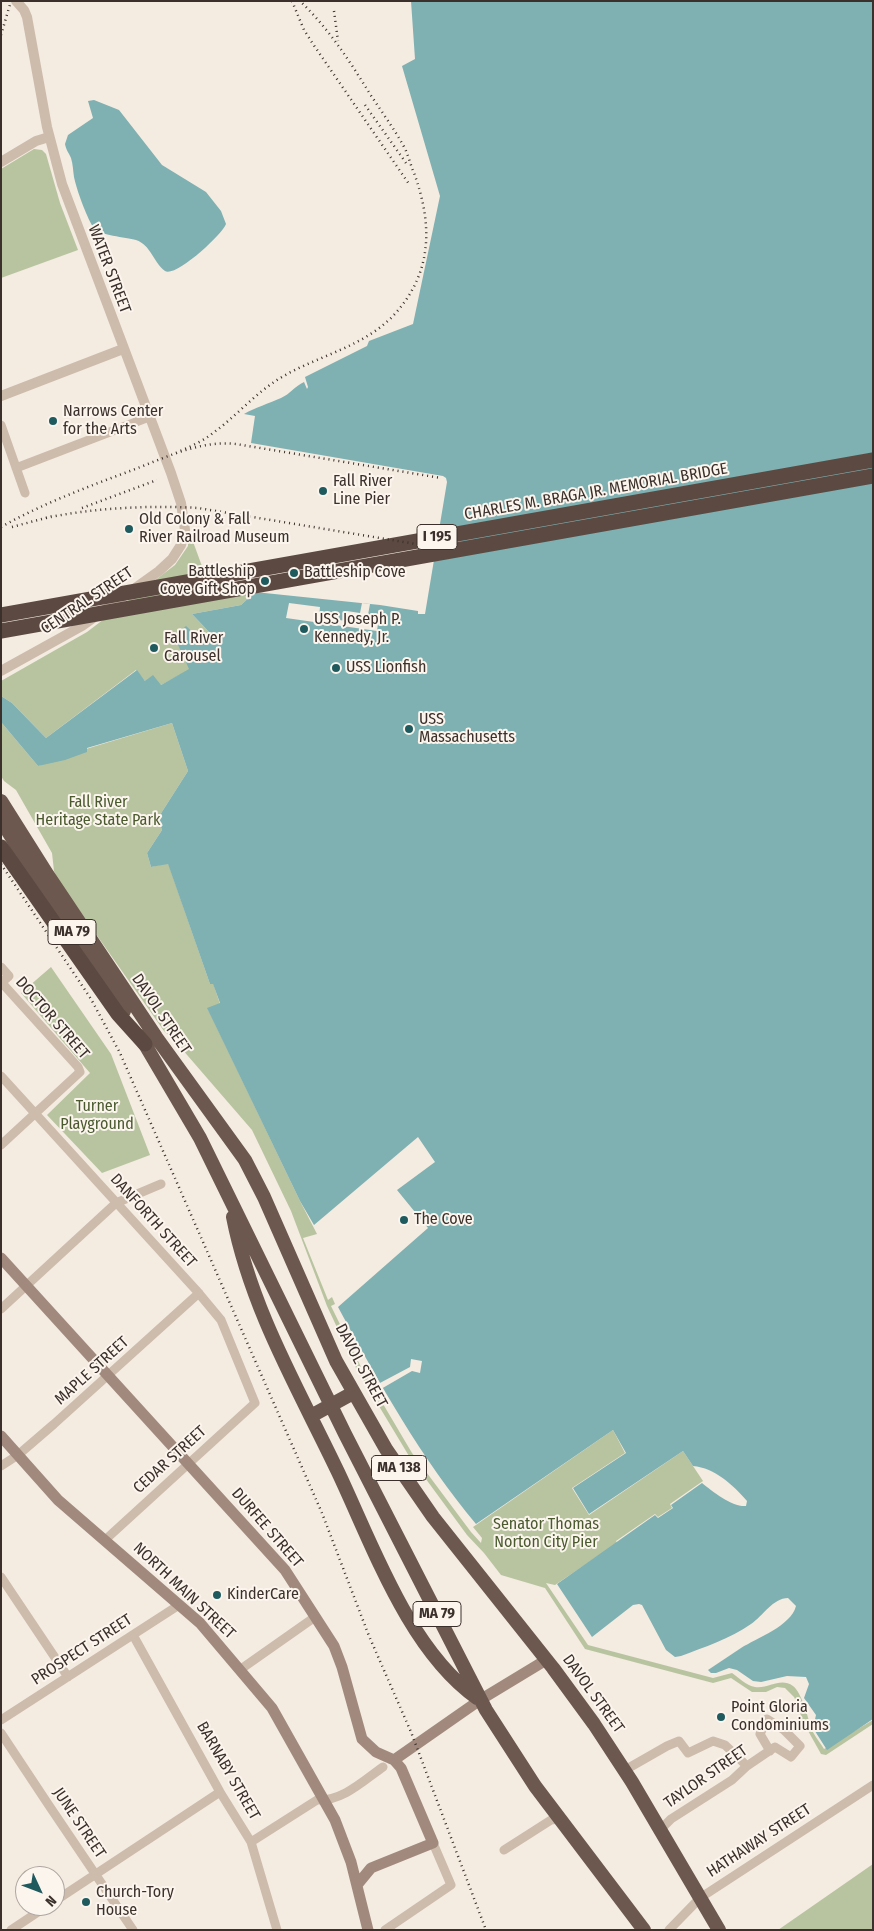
<!DOCTYPE html>
<style>
body{margin:0}
#map{position:relative;width:874px;height:1931px;overflow:hidden;background:#f4ebe1;font-family:"Fira Sans Condensed",sans-serif}
canvas{display:block}
.frame{position:absolute;inset:0;border:2px solid #3b302b;pointer-events:none}
.north{position:absolute;left:15px;top:1866px;width:50px;height:50px;box-sizing:border-box;background:#fbf5ee;border:1px solid #aea6a0;border-radius:50%;rotate:133deg;font-size:14px;font-weight:700;line-height:20px;text-align:center;color:#3b302b}
.north::after{content:'';display:block;margin:auto;width:18px;height:22px;background:#1f5a5e;clip-path:polygon(50% 0,100% 100%,50% 72%,0 100%)}
</style>
<div id="map">
<canvas width="874" height="1931"></canvas>
<div class="frame"></div>
<div class="north">N</div>
</div>
<script>
const context = document.querySelector('canvas').getContext('2d');
context.lineJoin = 'round';
function paint(path, color) { context.fillStyle = color; context.fill(path, 'evenodd'); }
function stroke(path, color, width, dash) { context.strokeStyle = color; context.lineWidth = width; context.lineCap = dash ? 'butt' : 'round'; context.setLineDash(dash || []); context.stroke(path); }
function label(font, color, halo, rows, align = 'center') {
  context.font = font + ' "Fira Sans Condensed",sans-serif'; context.lineWidth = 4; context.setLineDash([]); context.textBaseline = 'middle'; context.strokeStyle = halo; context.fillStyle = color; for (const [text, x, y, turn = 0] of rows) {
    context.save(); context.translate(x, y); context.rotate((+turn || 0) * Math.PI / 180); context.textAlign = isNaN(turn) ? turn : align; if (halo) context.strokeText(text, 0, 0); context.fillText(text, 0, 0); context.restore();
  }
}
paint(new Path2D(`
 M 34,149 L 42,150 L 46,154 L 60,203 L 78,250 L 1,278 L 1,169 Z
 M 188,528 L 203,569 L 255,592 L 241,605 L 192,614 L 210,633 L 201,640 L 189,670 L 161,685 L 145,681 L 136,670 L 46,738 L 12,703 L 1,696 L 1,681 L 87,632 L 175,565 L 188,546 Z
 M 1,722 L 38,766 L 86,749 L 172,723 L 188,771 L 158,818 L 162,830 L 147,853 L 151,867 L 168,863 L 210,984 L 213,983 L 220,1004 L 208,1009 L 300,1201 L 317,1234 L 303,1238 L 328,1300 L 332,1297 L 335,1304 L 331,1306 L 360,1365 L 412,1453 L 471,1532 L 481,1543 L 482,1538 L 473,1527 L 613,1430 L 625,1453 L 572,1488 L 589,1515 L 683,1451 L 703,1481 L 670,1504 L 672,1508 L 658,1517 L 655,1514 L 616,1541 L 617,1543 L 555,1585 L 546,1583 L 588,1645 L 713,1678 L 732,1673 C 738,1677 747,1686 755,1687 C 769,1689 780,1677 793,1686 C 801,1692 808,1716 810,1725 C 812,1733 820,1742 824,1749 L 873,1720 L 873,1724 L 826,1755 L 821,1754 L 802,1720 L 798,1705 L 794,1697 L 785,1688 L 777,1687 L 766,1692 L 752,1692 L 731,1678 L 713,1683 L 585,1649 L 545,1588 L 501,1575 L 484,1553 L 467,1535 L 409,1456 L 356,1368 L 327,1306 L 291,1211 L 252,1130 L 175,1041 L 164,1031 L 58,880 L 54,871 L 52,853 L 16,790 L 4,781 L 1,776 Z
 M 51,967 L 111,1054 L 150,1155 L 102,1173 L 47,1115 L 90,1073 L 21,993 Z
 M 873,1864 L 873,1930 L 778,1930 Z`), '#b8c4a0');
paint(new Path2D(`
 M 411,1 L 873,1 L 873,1719 L 827,1750 L 813,1728 L 816,1715 L 804,1698 L 809,1684 L 806,1677 L 787,1676 L 761,1682 L 753,1681 L 737,1670 L 729,1668 L 716,1673 L 711,1673 L 708,1670 C 719,1663 730,1655 741,1648 C 757,1638 791,1626 796,1606 L 788,1598 C 773,1598 763,1616 751,1624 C 730,1639 704,1647 681,1656 L 675,1657 L 666,1650 L 642,1605 L 639,1604 L 633,1605 L 592,1637 L 557,1584 L 655,1515 L 658,1518 L 673,1508 L 671,1505 L 702,1483 C 713,1492 732,1507 746,1506 L 747,1501 C 733,1485 715,1468 693,1466 L 683,1451 L 589,1514 L 573,1488 L 626,1453 L 613,1430 L 476,1524 C 421,1458 379,1383 338,1307 L 428,1228 L 397,1190 L 435,1162 L 418,1137 L 314,1225 L 300,1201 L 207,1008 L 220,1003 L 213,984 L 210,984 L 168,864 L 151,867 L 147,853 L 162,830 L 158,818 L 188,771 L 172,723 L 87,748 L 87,752 L 65,760 L 38,766 L 1,722 L 1,696 L 12,703 L 46,738 L 137,670 L 145,681 L 153,675 L 161,685 L 189,669 L 174,636 L 186,626 L 201,640 L 210,633 L 192,614 L 241,605 L 255,592 L 380,605 L 418,611 L 418,614 L 425,614 L 447,482 L 446,478 L 443,476 L 251,443 L 255,416 L 244,414 C 256,407 268,404 281,398 C 290,394 295,386 304,382 L 307,389 L 308,387 L 305,377 L 367,346 L 369,341 L 413,324 L 440,196 L 402,66 L 415,59 Z
 M 94,100 L 119,110 L 162,165 L 206,192 L 221,211 L 226,224 C 222,235 175,278 165,271 C 153,262 151,245 136,240 C 126,237 99,236 93,227 C 86,215 77,191 74,177 C 73,171 73,164 71,158 C 69,153 66,150 65,144 L 68,135 L 93,118 L 88,101 Z`), '#7fb0b2');
paint(new Path2D(`
 M 289,603 L 320,607 L 319,617 L 346,621 L 347,611 L 360,613 L 362,603 L 370,604 L 368,615 L 379,616 L 377,631 L 286,618 Z
 M 411,1359 L 422,1361 L 420,1373 L 412,1371 L 381,1389 L 378,1384 L 410,1367 Z`), '#f4ebe1');
stroke(new Path2D(`
 M 1,425 L 25,493
 M 16,468 L 149,417
 M 1,967 L 9,976 L 1,983
 M 1,1076 L 196,1290 L 221,1320 L 255,1403 L 105,1540
 M 1,1145 L 80,1072 L 78,1067 L 2,983
 M 1,1309 L 116,1203 L 161,1184
 M 1,1466 L 18,1455 L 54,1424 L 199,1293
 M 1,1577 L 68,1677
 M 133,1635 L 220,1792 L 251,1842 L 277,1930
 M 241,1669 L 315,1617
 M 1,1720 L 179,1605
 M 1,1733 L 48,1804 L 133,1930
 M 625,1770 L 667,1746 L 679,1741 L 688,1753 L 713,1741 L 725,1745 L 747,1766
 M 660,1830 L 671,1819 L 732,1780 L 747,1766 L 775,1747 L 791,1757 L 800,1746 L 784,1730 L 767,1719 L 760,1734 L 770,1751
 M 251,1842 L 317,1800 C 343,1801 363,1781 383,1767
 M 504,1850 L 551,1820 L 559,1819
 M 55,1901 L 220,1792
 M 11,1930 L 47,1906
 M 385,1930 L 451,1885 L 433,1843
 M 669,1930 L 700,1898 L 873,1785`), '#cdbbac', 9);
stroke(new Path2D(`
 M 1,162 L 36,141 L 49,137
 M 1,396 L 123,349
 M 1,671 L 82,626 L 159,571 L 172,559 L 181,545 L 185,530 L 181,503 L 171,473 L 62,184 L 47,127 L 27,17 L 24,10 L 16,1`), '#cdbbac', 10);
stroke(new Path2D(`
 M 1,1258 L 285,1570 L 334,1646 L 342,1667 L 362,1739 L 376,1752 L 394,1760 L 401,1768 L 433,1843 L 371,1868 L 357,1885
 M 1,1436 L 58,1500 L 200,1623 L 272,1708 L 335,1820 L 351,1862 L 368,1930
 M 394,1760 L 480,1700 L 546,1660`), '#a18a7d', 11);
stroke(new Path2D(`
 M 1,801 L 47,874 L 156,1037 L 245,1160 L 264,1197 L 336,1361 L 386,1449 L 433,1517 L 553,1668 L 594,1724 L 632,1782 L 719,1930
 M 1,820 L 55,907 L 124,1011
 M 140,1036 L 200,1138 L 345,1434 L 486,1710 L 535,1786 L 644,1930
 M 233,1217 C 251,1309 298,1388 338,1472 C 373,1546 409,1650 477,1698
 M 311,1416 L 353,1393`), '#6c584f', 14);
stroke(new Path2D(`
 M 1,615 L 873,460
 M 1,631 L 873,476
 M 1,847 L 118,1014 L 145,1044`), '#5c4a42', 15);
stroke(new Path2D(`
 M 292,1 L 304,30 L 313,44 L 409,184
 M 334,11 L 338,41
 M 1,35 L 11,1
 M 365,105 L 406,163
 M 176,453 C 189,447 202,442 213,433 C 234,418 252,397 274,382 C 311,357 359,350 392,317 C 433,274 433,225 414,173 C 410,164 408,153 403,145 C 393,127 381,111 370,94 C 349,60 329,29 300,1
 M 82,508 L 157,480
 M 46,518 C 92,508 151,505 198,508 L 416,544
 M 1,527 C 42,504 87,487 130,471 C 165,458 199,440 236,444 L 441,478
 M 12,527 L 53,516
 M 1,864 L 91,999 L 120,1053 L 322,1513 L 369,1636 L 411,1732 L 486,1930`), '#3b302b', 2.5, [1, 4]);
for (const [x, y, r, color] of [
 [53,421,5,"#1f5a5e"],
 [323,491,5,"#1f5a5e"],
 [129,529,5,"#1f5a5e"],
 [294,573,5,"#1f5a5e"],
 [265,581,5,"#1f5a5e"],
 [304,629,5,"#1f5a5e"],
 [154,648,5,"#1f5a5e"],
 [336,668,5,"#1f5a5e"],
 [409,729,5,"#1f5a5e"],
 [404,1220,5,"#1f5a5e"],
 [217,1595,5,"#1f5a5e"],
 [721,1717,5,"#1f5a5e"],
 [86,1902,5,"#1f5a5e"]
]) { const dot = new Path2D(); dot.arc(x, y, r, 0, 2 * Math.PI); context.fillStyle = color; context.fill(dot); stroke(dot, '#fbf5ee', 2); }
for (const [x, y, w] of [
 [437,537,40],
 [72,932,48],
 [399,1468,55],
 [437,1614,48]
]) { const box = new Path2D(); box.roundRect(x - w / 2, y - 12.5, w, 25, 4); context.fillStyle = '#fbf5ee'; context.fill(box); stroke(box, '#3b302b', 1); }
label('bold 15px', '#3b302b', null, [
 ["I 195",437,537],
 ["MA 79",72,932],
 ["MA 138",399,1468],
 ["MA 79",437,1614]
]);
label('16px', '#3b302b', '#fbf5ee', [
 ["WATER STREET",109,269,69],
 ["CHARLES M. BRAGA JR. MEMORIAL BRIDGE",596,492,-10],
 ["CENTRAL STREET",87,601,-34],
 ["DAVOL STREET",161,1014,56],
 ["DOCTOR STREET",52,1018,49],
 ["DANFORTH STREET",153,1221,48],
 ["DAVOL STREET",361,1366,62],
 ["MAPLE STREET",92,1371,-42],
 ["CEDAR STREET",170,1460,-42],
 ["DURFEE STREET",267,1528,49],
 ["NORTH MAIN STREET",184,1591,43],
 ["PROSPECT STREET",82,1650,-33],
 ["DAVOL STREET",593,1694,54],
 ["BARNABY STREET",228,1771,60],
 ["TAYLOR STREET",706,1777,-35],
 ["JUNE STREET",79,1823,56],
 ["HATHAWAY STREET",759,1841,-33]
]);
label('16px', '#3b302b', '#fbf5ee', [
 ["Narrows Center",63,412],
 ["for the Arts",63,430],
 ["Fall River",333,482],
 ["Line Pier",333,500],
 ["Old Colony & Fall",139,520],
 ["River Railroad Museum",139,538],
 ["Battleship",255,572,"right"],
 ["Cove Gift Shop",255,590,"right"],
 ["Battleship Cove",304,573],
 ["USS Joseph P.",314,620],
 ["Kennedy, Jr.",314,638],
 ["Fall River",164,639],
 ["Carousel",164,657],
 ["USS Lionfish",346,668],
 ["USS",419,720],
 ["Massachusetts",419,738],
 ["The Cove",414,1220],
 ["KinderCare",227,1595],
 ["Point Gloria",731,1708],
 ["Condominiums",731,1726],
 ["Church-Tory",96,1893],
 ["House",96,1911]
], 'left');
label('16px', '#4a5a2e', '#fbf5ee', [
 ["Fall River",98,803],
 ["Heritage State Park",98,821],
 ["Turner",97,1107],
 ["Playground",97,1125],
 ["Senator Thomas",546,1525],
 ["Norton City Pier",546,1543]
]);
</script>
